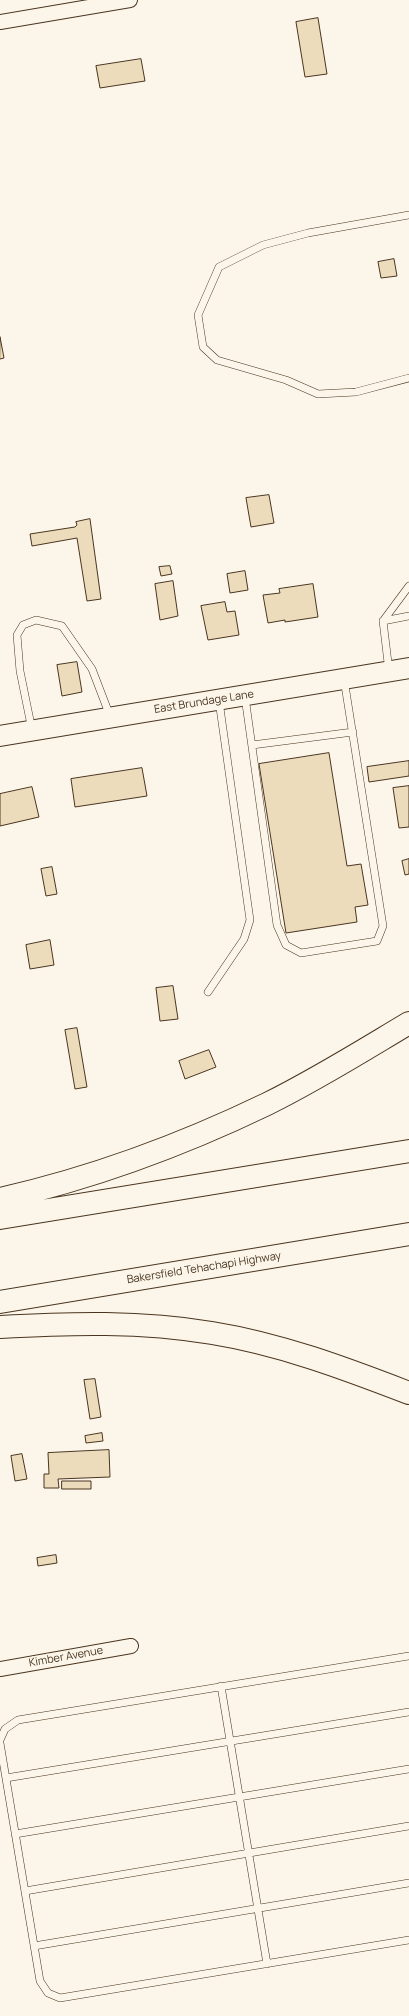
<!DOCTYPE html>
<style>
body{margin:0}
canvas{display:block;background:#fbf6e9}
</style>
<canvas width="409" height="2016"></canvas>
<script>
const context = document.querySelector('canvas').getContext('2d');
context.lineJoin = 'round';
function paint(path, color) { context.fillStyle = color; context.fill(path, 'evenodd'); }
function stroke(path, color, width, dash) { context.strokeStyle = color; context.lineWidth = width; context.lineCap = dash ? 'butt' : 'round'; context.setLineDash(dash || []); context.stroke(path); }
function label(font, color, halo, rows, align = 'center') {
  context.font = font + ' Manrope,sans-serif'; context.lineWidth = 3; context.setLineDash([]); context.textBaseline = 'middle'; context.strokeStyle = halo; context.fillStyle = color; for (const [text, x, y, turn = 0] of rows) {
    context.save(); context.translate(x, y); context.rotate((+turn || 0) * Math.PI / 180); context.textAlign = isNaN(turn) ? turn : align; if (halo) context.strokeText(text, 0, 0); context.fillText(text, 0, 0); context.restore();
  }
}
const building = new Path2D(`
 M 318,18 L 327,74 L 305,77 L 296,22 Z
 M 141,59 L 145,81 L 100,88 L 96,66 Z
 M 394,259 L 397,276 L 381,278 L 378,262 Z
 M 0,337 L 4,358 L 0,359 Z
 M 269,495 L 274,523 L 251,527 L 246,498 Z
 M 90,519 L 101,599 L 87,601 L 77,538 L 32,546 L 30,534 L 75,527 L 77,525 L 76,522 Z
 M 170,566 L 172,574 L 161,576 L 159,567 Z
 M 245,571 L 248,590 L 230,593 L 227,574 Z
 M 173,581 L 178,616 L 160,620 L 155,584 Z
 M 313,584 L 318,617 L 285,622 L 285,620 L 268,623 L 263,595 L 280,593 L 279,589 Z
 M 225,602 L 227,612 L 235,611 L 239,635 L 208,640 L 201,606 Z
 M 77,662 L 82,692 L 62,696 L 57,665 Z
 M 329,753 L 347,866 L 361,864 L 368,905 L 355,907 L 357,922 L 286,933 L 259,764 Z
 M 409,761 L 409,776 L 369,782 L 367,767 Z
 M 142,768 L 147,796 L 75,807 L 71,779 Z
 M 409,786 L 409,827 L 399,828 L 393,788 Z
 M 32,787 L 39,817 L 0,826 L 0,794 Z
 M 409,859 L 409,874 L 405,875 L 402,861 Z
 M 52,867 L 57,894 L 46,896 L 41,869 Z
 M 50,940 L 54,965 L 30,969 L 26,945 Z
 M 173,986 L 178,1019 L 160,1021 L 156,988 Z
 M 77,1028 L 87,1087 L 75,1089 L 65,1030 Z
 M 209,1050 L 216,1067 L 185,1079 L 179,1061 Z
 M 95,1379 L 101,1417 L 90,1419 L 84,1380 Z
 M 102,1433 L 103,1441 L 86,1443 L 85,1436 Z
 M 109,1450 L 110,1477 L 58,1479 L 59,1488 L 44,1488 L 44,1474 L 49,1474 L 48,1453 Z
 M 22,1454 L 27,1479 L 15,1481 L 11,1456 Z
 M 62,1481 L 91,1481 L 91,1489 L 62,1489 Z
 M 56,1555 L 57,1563 L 38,1566 L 37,1558 Z`);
paint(building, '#ecdcbc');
stroke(building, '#4a3520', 1);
const service = new Path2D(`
 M 409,215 L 308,233 L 263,245 L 219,267 L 198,315 L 203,347 L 217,360 L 286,380 L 318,394 L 356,392 L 409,378
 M 383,621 L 409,616
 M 389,671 L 383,621 L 409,586
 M 245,697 L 277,925 L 286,945 L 301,953 L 377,941 L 383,926 L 344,679
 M 32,730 L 20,671 L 17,635 L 23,625 L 36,620 L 62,626 L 92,669 L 110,716
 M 252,745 L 353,732
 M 208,992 L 244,939 L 250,920 L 219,701
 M 221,1686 L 267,1964
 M 0,1740 L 5,1729 L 18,1720 L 409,1656
 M 0,1743 L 40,1981 L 48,1993 L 60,1998 L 409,1940
 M 6,1778 L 409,1712
 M 15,1834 L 409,1769
 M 25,1891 L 409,1826
 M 34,1946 L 409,1883`);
const minor = new Path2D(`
 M 0,22 L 130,0
 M 0,1669 L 131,1646`);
const secondary = new Path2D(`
 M 0,736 L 409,668`);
const motorway = new Path2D(`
 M 0,1199 C 93,1178 182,1145 267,1104 C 316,1080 362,1051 409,1023
 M 0,1218 L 409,1151
 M 0,1302 L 409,1234
 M 0,1327 C 71,1323 141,1321 212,1333 C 280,1344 344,1368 409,1393`);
stroke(service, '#4a3520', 8);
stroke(minor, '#4a3520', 16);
stroke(secondary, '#4a3520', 22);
stroke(motorway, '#4a3520', 24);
stroke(service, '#fbf6e9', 7);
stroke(minor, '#fbf6e9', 14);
stroke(secondary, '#fbf6e9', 20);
stroke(motorway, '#fbf6e9', 22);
label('11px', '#4a3520', '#fbf6e9', [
 ["East Brundage Lane",204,702,-9],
 ["Bakersfield Tehachapi Highway",204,1268,-9],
 ["Kimber Avenue",66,1657,-10]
]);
</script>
